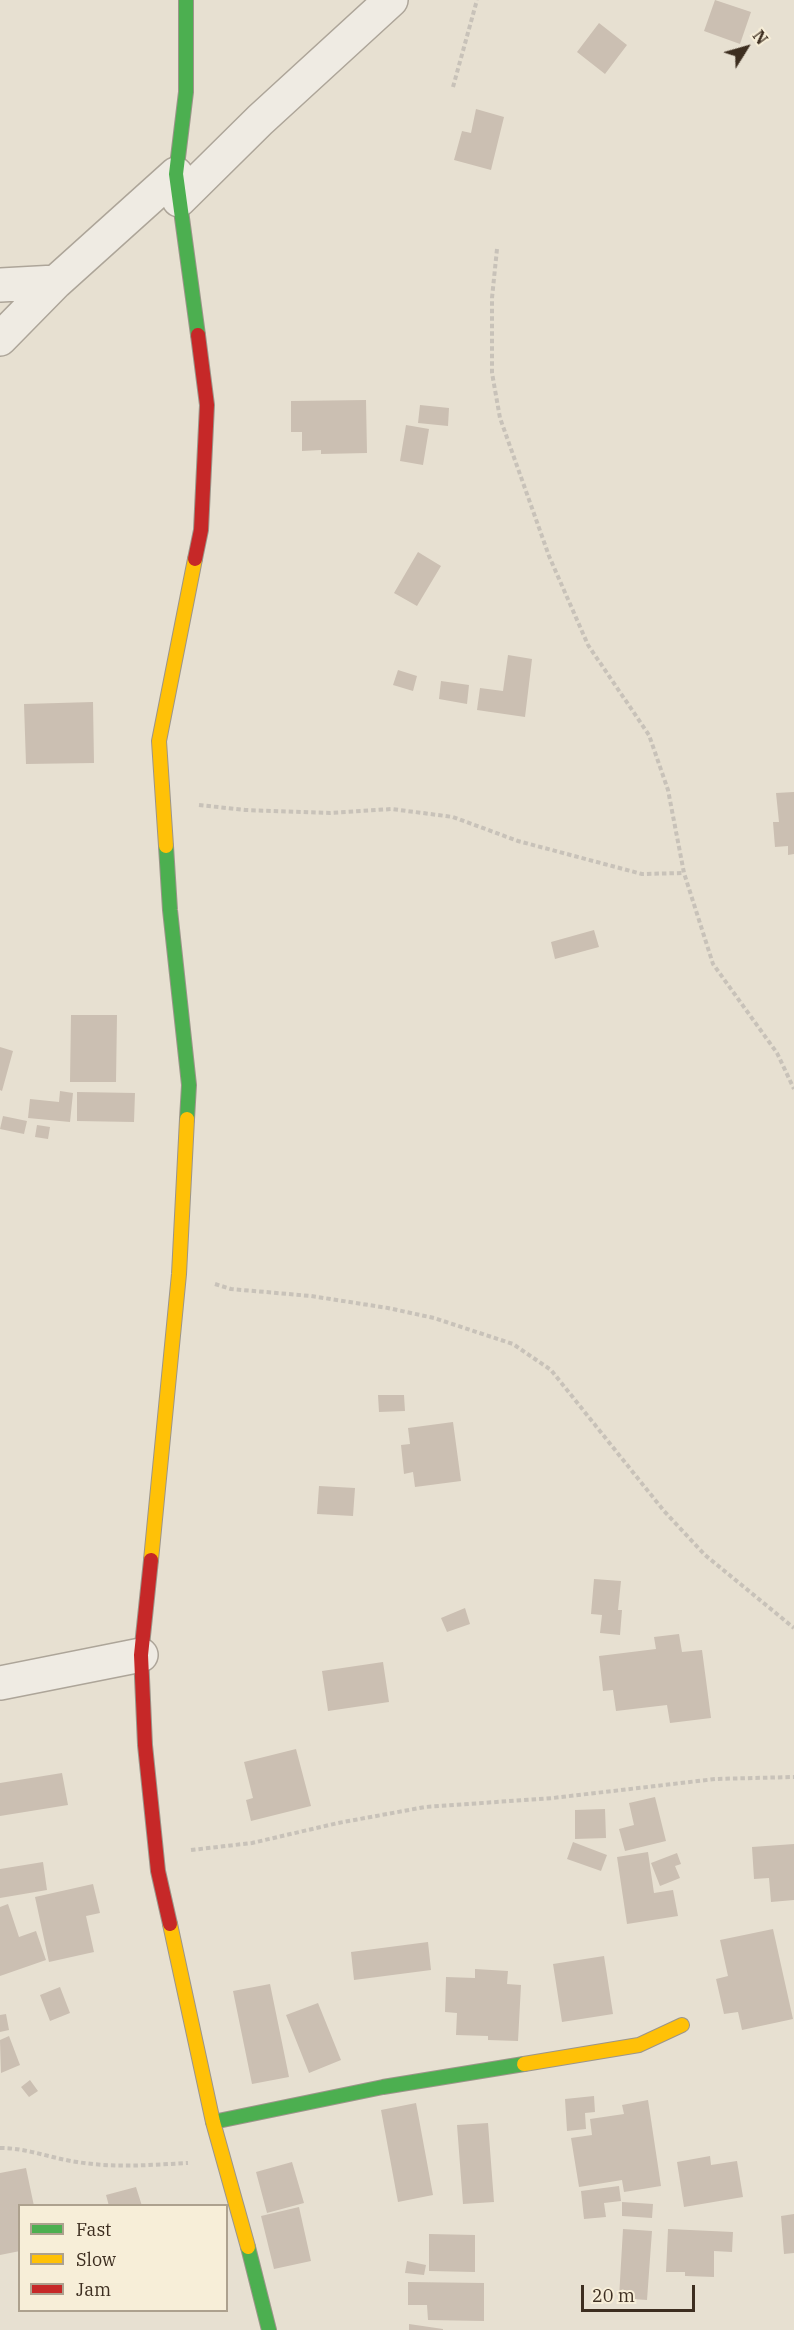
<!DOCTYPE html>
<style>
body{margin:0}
#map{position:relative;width:794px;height:2330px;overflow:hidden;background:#e7e0d1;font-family:"IBM Plex Serif",serif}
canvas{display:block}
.legend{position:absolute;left:18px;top:2204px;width:210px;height:108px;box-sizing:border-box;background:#f7eed8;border:2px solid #ada18e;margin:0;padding:8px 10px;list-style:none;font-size:18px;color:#3d2e20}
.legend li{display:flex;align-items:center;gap:12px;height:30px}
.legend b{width:30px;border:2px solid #ada18e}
.north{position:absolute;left:716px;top:18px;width:60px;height:60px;-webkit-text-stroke:4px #f7eed8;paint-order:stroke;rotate:53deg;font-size:16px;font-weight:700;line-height:24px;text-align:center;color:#3d2e20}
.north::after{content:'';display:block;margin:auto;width:21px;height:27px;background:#3d2e20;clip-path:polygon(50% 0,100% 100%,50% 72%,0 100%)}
.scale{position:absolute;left:581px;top:2285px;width:114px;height:27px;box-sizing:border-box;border:3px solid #3d2e20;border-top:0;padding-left:8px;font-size:18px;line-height:21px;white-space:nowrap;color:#3d2e20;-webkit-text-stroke:4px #f7eed8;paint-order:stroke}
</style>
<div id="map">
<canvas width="794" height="2330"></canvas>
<ul class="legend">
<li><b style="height:8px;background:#4caf50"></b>Fast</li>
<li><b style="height:8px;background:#ffc107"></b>Slow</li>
<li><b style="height:8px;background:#c62828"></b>Jam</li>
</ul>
<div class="north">N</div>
<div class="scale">20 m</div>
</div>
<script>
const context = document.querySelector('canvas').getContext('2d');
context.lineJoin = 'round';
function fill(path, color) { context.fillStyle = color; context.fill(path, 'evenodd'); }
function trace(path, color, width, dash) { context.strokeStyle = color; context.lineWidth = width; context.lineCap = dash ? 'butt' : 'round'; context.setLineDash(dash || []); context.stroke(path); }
fill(new Path2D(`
 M715 0 751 12 740 44 704 31Z
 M599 23 627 45 605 74 577 52Z
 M476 109 504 117 491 170 454 160 462 131 471 133Z
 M366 400 367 453 321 454V450L302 451V432H291V401Z
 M420 405 449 408 448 426 418 423Z
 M406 425 429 429 423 465 400 461Z
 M418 552 441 566 417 606 394 593Z
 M508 655 532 659 525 717 477 710 480 688 503 691Z
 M398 670 417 676 413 691 393 685Z
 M441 681 469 685 467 704 439 699Z
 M93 702 94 763 26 764 24 704Z
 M794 792V854L788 855V846L775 847 773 822H779L776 793Z
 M594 930 599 947 555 959 551 942Z
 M71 1015H117L116 1082H70Z
 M0 1047 13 1051 2 1091 0 1090Z
 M60 1091 73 1093 70 1122 28 1118 30 1099 59 1102Z
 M77 1092 135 1093 134 1122 77 1121Z
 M3 1116 27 1121 24 1134 0 1129Z
 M37 1125 50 1127 48 1139 35 1137Z
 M378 1395H404L405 1411 379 1412Z
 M453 1422 461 1481 415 1487 413 1472 404 1474 401 1445 410 1444 408 1428Z
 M319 1486 355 1488 353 1516 317 1514Z
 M594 1579 621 1581 618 1610H622L620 1635 600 1633 602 1615 591 1614Z
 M465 1608 470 1624 447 1632 441 1618Z
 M679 1634 682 1652 702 1650 711 1718 670 1723 667 1705 616 1711 613 1690 603 1691 599 1656 656 1649 654 1637Z
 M383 1662 389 1702 328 1711 322 1671Z
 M296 1749 311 1806 251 1821 246 1800 253 1798 244 1762Z
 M62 1773 68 1805 0 1816V1783Z
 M655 1797 666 1841 625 1851 619 1829 634 1825 629 1803Z
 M605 1809 606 1838 575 1839V1810Z
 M573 1842 607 1855 601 1871 567 1859Z
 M794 1844V1900L771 1902 769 1878 754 1879 752 1847Z
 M648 1852 654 1893 673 1890 678 1916 627 1924 617 1857Z
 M677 1853 681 1864 675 1866 680 1878 660 1886 651 1863Z
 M43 1862 47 1890 0 1898V1869Z
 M93 1884 100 1913 86 1916 94 1952 49 1962 35 1897Z
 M8 1904 19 1937 36 1931 46 1960 0 1976V1907Z
 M773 1929 793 2019 742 2030 738 2012 724 2014 716 1979 728 1976 720 1940Z
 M428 1942 431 1970 354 1980 351 1952Z
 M604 1956 613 2014 562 2022 553 1964Z
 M475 1969 508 1971 507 1984 521 1985 518 2041 488 2040V2036L456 2035 457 2013 445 2012 446 1977 475 1978Z
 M270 1984 289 2077 252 2084 233 1991Z
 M60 1987 70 2013 50 2021 40 1995Z
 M318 2003 341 2060 309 2073 286 2015Z
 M6 2014 9 2030 0 2032V2015Z
 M9 2036 20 2065 1 2073 0 2040Z
 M30 2080 38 2091 29 2097 21 2087Z
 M594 2096 595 2112 585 2113 586 2129 567 2131 565 2099Z
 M648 2100 661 2186 624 2192 622 2180 579 2187 571 2138 592 2135 590 2119 624 2114 622 2105Z
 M416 2103 433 2195 398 2202 381 2110Z
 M488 2123 494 2202 463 2204 457 2125Z
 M710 2156 711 2165 737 2161 743 2197 684 2207 677 2162Z
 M292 2162 304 2203 267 2213 256 2172Z
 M26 2168 34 2206H20V2251L0 2255V2173Z
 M619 2186 621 2201 604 2203 606 2217 584 2219 581 2191Z
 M136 2187 142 2206H109L106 2195Z
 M622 2202 653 2204 652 2218 622 2216Z
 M299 2207 311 2261 274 2269 261 2216Z
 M794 2214V2253L784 2254 781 2216Z
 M623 2229 652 2231 647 2300 619 2298Z
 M668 2229 733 2232 732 2252 714 2251V2277L685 2276V2272H666Z
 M429 2234 475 2235V2272L429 2271Z
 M407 2261 426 2265 424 2275 405 2273Z
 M408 2282 484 2283V2321L428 2320 427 2305H408Z
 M409 2324 443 2329V2330H409Z`), '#cbbfb2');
const street = new Path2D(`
 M179 200 260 120 391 0
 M0 285 56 282
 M0 339 56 282 176 174
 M0 1683 141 1655`);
const fast = new Path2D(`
 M186 0V92L176 174 198 335
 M166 846 170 910 189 1085 187 1119
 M213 2122 383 2087 524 2064
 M248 2247 269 2330`);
const slow = new Path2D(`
 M166 846 159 741 195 559
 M151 1560 179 1274 187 1119
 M170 1924 213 2122 248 2247
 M524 2064 639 2045 682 2025`);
const jam = new Path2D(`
 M195 559 201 530 207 405 198 335
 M151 1560 141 1655 145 1745 158 1871 170 1924`);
trace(street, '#ada599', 36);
trace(fast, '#9c958a', 16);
trace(slow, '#9c958a', 16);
trace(jam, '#9c958a', 16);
trace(new Path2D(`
 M453 87 477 0
 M497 249 492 298V373L500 418 549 556 588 645 649 735 668 790 684 873 713 964 777 1053 794 1089
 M199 805 245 810 330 813 392 809 453 817 518 841 642 874 684 873
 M215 1284 231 1289 311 1296 388 1308 434 1318 513 1344 551 1370 664 1511 705 1555 794 1628
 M191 1850 252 1843 338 1823 425 1807 553 1798 715 1779 794 1777
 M0 2148C27 2148 50 2158 77 2162 113 2168 151 2165 188 2163`), '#c8c2b9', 4, [4.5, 3]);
trace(street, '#efebe3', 33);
trace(fast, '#4caf50', 14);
trace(slow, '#ffc107', 14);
trace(jam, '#c62828', 14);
</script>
